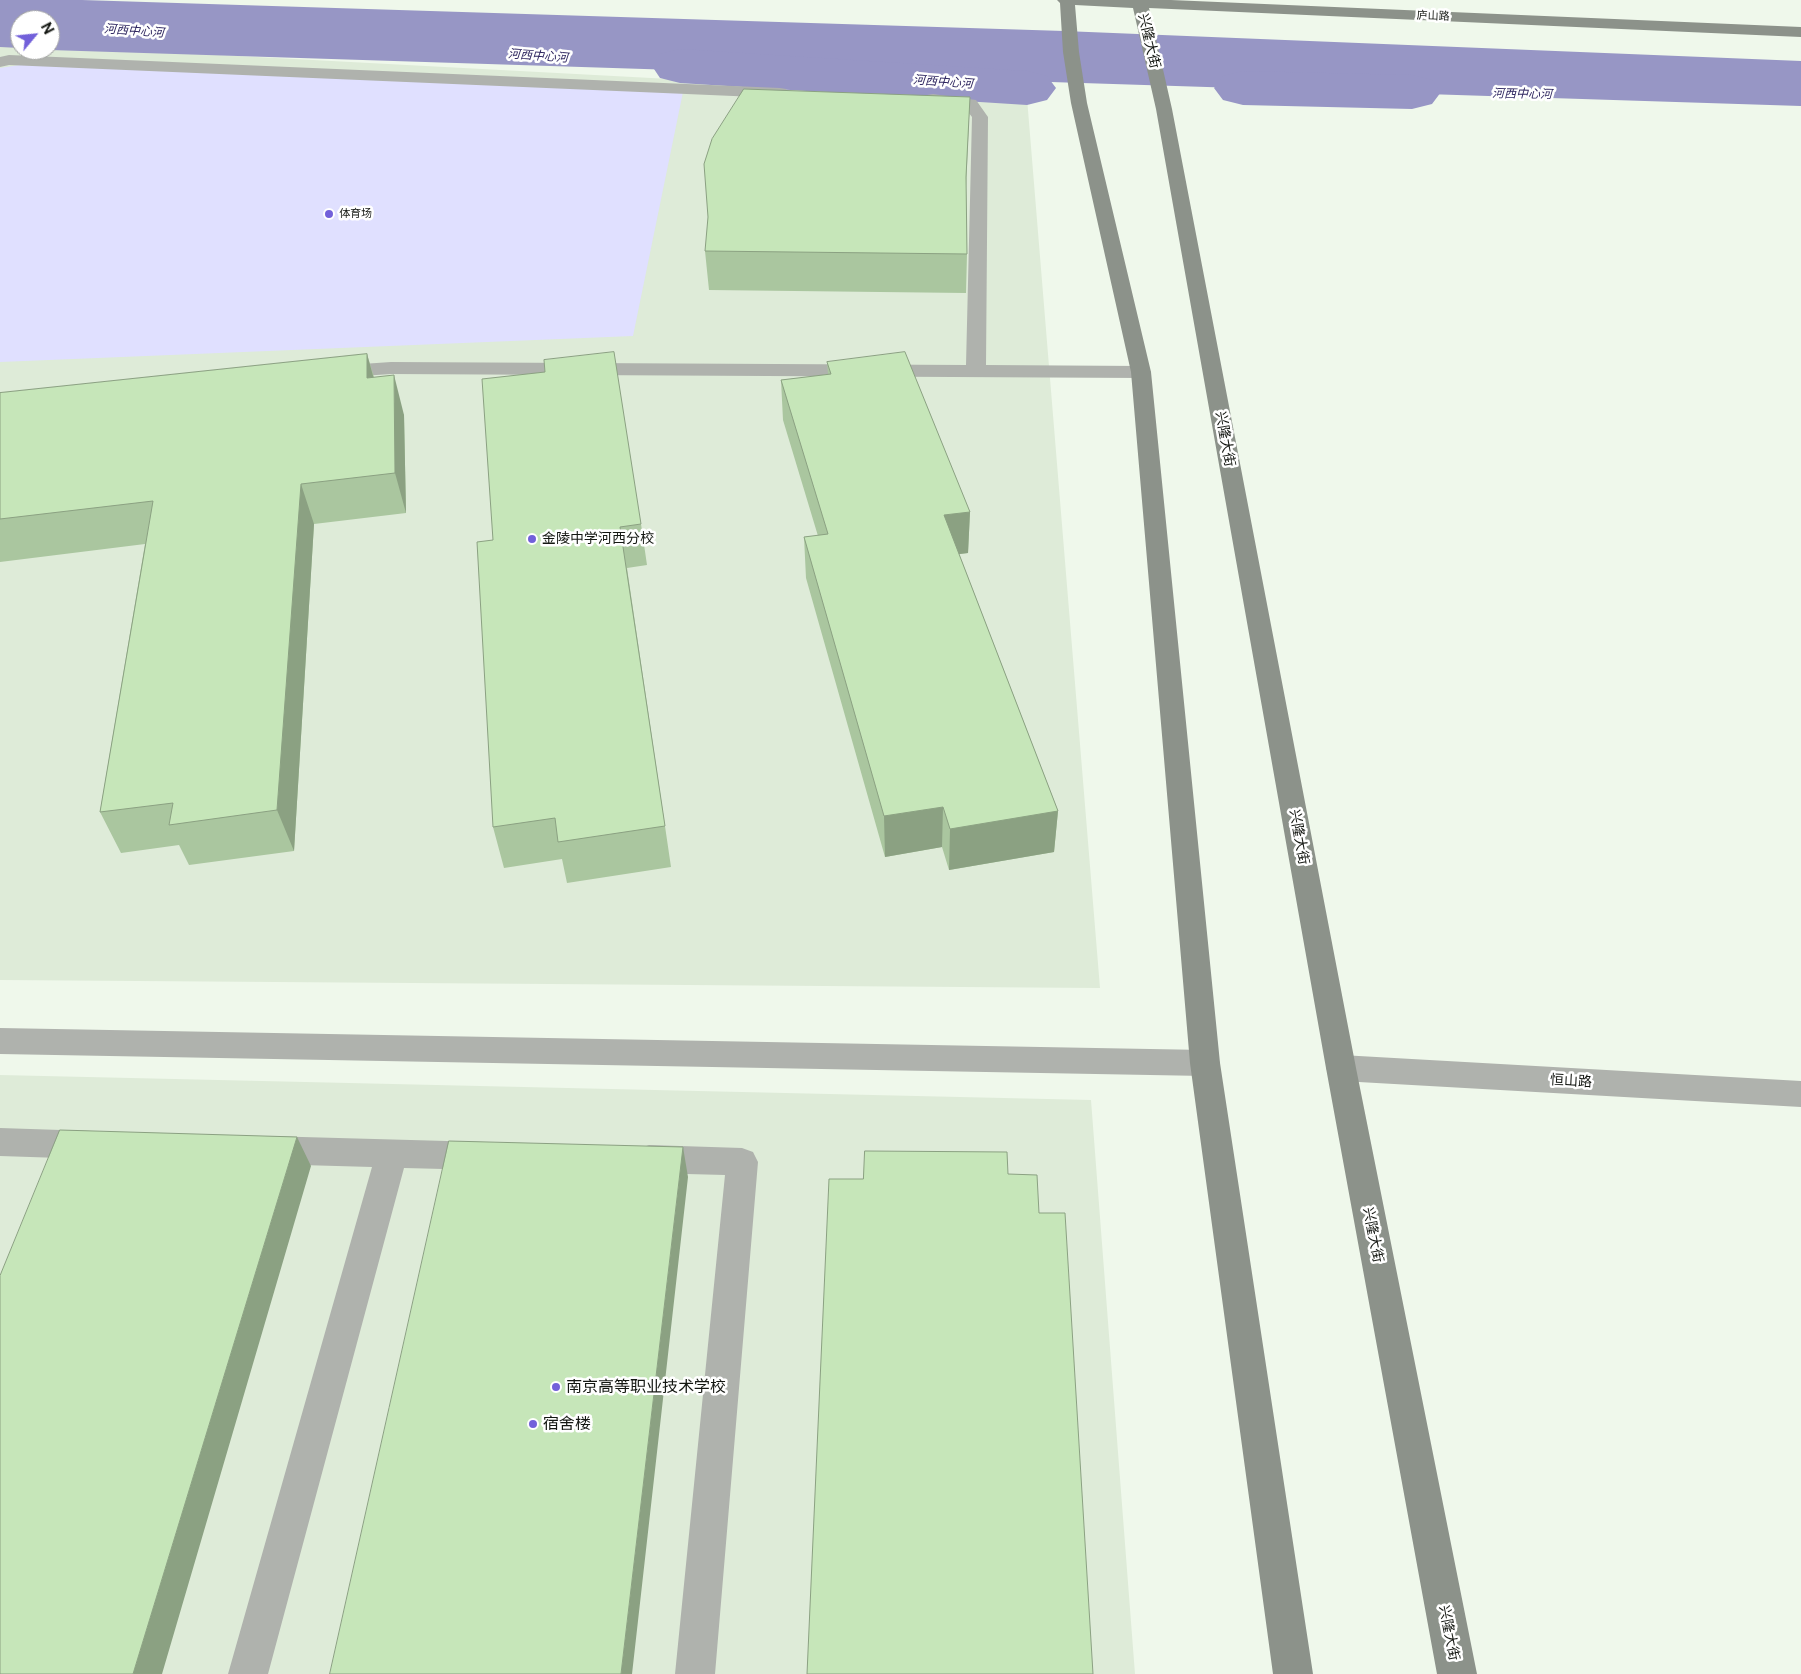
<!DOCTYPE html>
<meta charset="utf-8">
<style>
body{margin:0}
#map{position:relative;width:1801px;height:1674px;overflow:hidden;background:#eff8eb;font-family:"Public Sans",sans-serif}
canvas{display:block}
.north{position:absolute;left:10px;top:10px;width:50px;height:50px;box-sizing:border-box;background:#fff;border:1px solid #a1a2a0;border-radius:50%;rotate:62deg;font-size:14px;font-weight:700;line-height:20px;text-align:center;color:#141712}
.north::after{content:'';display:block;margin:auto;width:18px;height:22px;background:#7260da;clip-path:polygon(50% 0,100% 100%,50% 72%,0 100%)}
</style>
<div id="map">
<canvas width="1801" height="1674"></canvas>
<div class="north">N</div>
</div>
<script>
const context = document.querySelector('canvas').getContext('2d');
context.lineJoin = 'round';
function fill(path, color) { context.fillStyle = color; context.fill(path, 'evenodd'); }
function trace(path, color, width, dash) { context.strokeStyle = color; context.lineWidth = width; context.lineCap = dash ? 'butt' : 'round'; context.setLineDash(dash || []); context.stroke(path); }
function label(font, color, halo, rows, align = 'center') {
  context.font = font + ' "Public Sans","Noto Sans SC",sans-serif'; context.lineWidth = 5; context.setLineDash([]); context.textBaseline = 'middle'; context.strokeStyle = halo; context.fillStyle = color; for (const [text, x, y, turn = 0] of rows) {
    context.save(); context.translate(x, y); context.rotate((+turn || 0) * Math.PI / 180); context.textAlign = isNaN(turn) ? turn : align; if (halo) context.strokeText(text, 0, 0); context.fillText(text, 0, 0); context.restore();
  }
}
fill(new Path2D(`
 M0 43 20 45V50H50V46L1027 98 1100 988 0 980Z
 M0 1075 1091 1100 1135 1674H0Z`), '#deebd8');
fill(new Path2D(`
 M33 63 683 92 633 336 0 362V68Z`), '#e0e0ff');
fill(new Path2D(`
 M0 0H82L1064 31 1801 61V106L50 50V20H20V48L0 47Z`), '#9796c5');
fill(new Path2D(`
 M680 49 1027 71 1047 76 1056 88 1047 100 1027 105 680 83 660 78 652 66 660 54Z
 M1243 71 1412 75 1432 80 1441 92 1432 104 1412 109 1243 105 1223 100 1214 88 1223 76Z`), '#9796c5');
fill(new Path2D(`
 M9 55 780 88 786 89 788 93 786 97 780 98 9 65 0 67V57Z
 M933 94 976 100 988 117 986 365 1141 366 1148 368 1151 372 1148 376 1141 378 391 374 333 378 326 376 323 372 326 368 333 366 391 362 966 365 972 117 965 108 927 103 925 99 927 95Z
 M0 1028 1205 1050 1216 1054 1220 1063 1216 1072 1205 1076 0 1054Z
 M0 1128 91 1131 102 1135 107 1145 102 1155 91 1159 0 1156Z
 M266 1136 483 1142 494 1146 499 1156 494 1166 483 1170 404 1168 268 1674H228L372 1167 266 1164 255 1160 250 1150 255 1140Z
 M649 1145 742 1148 753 1152 758 1162 715 1674H675L725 1175 649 1173 638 1169 633 1159 638 1149Z`), '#afb2ad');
fill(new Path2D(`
 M1341 1055 1801 1081V1107L1341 1081 1330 1077 1326 1068 1330 1059Z`), '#afb2ad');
fill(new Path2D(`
 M1057 0H1171L1801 27V37L1149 8 1172 109 1356 1068 1477 1674H1437L1326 1068 1156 109 1133 8 1075 5 1079 52 1087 103 1151 372 1220 1063 1313 1674H1273L1190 1063 1131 372 1071 103 1063 52 1060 3Z`), '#8c928a');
fill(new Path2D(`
 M970 97 966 188 967 254 966 293 709 290 705 251Z
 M367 354 374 377 404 415 406 513 314 524 294 851 189 865 179 845 121 853 100 812 145 544 0 562V393Z
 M827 362 970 512 968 553 959 554 1058 811 1054 852 949 870 942 847 885 857 806 578 804 537 818 536 783 420 781 380 828 375Z
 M641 524 647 565 627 568 671 867 567 883 562 859 504 868 493 827V540Z`), '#aac69f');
fill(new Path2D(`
 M367 354 378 394 367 378Z
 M394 375 404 415 406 513 395 473Z
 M301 484 314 524 294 851 277 810Z
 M970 512 968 553 943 556 944 515Z
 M943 807 942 847 885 857 884 816Z
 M1058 811 1054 852 949 870 950 829Z
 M297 1137 311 1166 162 1674H133Z
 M683 1147 688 1177 632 1674H621Z`), '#8ba182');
const building = new Path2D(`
 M744 89 970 97 966 177 967 254 705 251 708 217 704 164 712 139Z
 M614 352 641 524 620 527 665 826 558 842 555 818 493 827 477 542 493 540 482 379 545 372 544 360Z
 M905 352 970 512 944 515 1058 811 950 829 943 807 884 816 804 537 828 534 781 380 831 374 827 362Z
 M367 354V378L394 375 395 473 301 484 277 810 169 825 173 803 100 812 153 501 0 519V393Z
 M60 1130 297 1137 133 1674H0V1276Z
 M449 1141 683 1147 621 1674H330Z
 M865 1151 1007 1152 1008 1174 1037 1175 1039 1213H1065L1093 1674H807L829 1179H863Z`);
fill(building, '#c6e6b9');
trace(building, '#8ba182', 1);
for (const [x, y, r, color] of [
 [329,214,5,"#7260da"],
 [532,539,5,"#7260da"],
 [556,1387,5,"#7260da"],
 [533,1424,5,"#7260da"]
]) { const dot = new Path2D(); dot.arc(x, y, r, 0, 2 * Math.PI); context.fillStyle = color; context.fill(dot); trace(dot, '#fff', 2); }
label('11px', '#141712', '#fff', [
 ["庐山路",1433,16,2]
]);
label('11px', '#141712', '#fff', [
 ["体育场",339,214]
], 'left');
label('italic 12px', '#2f2760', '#fff', [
 ["河西中心河",134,31,4],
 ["河西中心河",538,56,4],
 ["河西中心河",943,82,4],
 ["河西中心河",1522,94,1]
]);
label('14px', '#141712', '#fff', [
 ["兴隆大街",1149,41,77],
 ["兴隆大街",1225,439,80],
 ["兴隆大街",1299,837,80],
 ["恒山路",1571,1081,3],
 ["兴隆大街",1373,1235,79],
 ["兴隆大街",1449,1633,79]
]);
label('14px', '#141712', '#fff', [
 ["金陵中学河西分校",542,539]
], 'left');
label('16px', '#141712', '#fff', [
 ["南京高等职业技术学校",566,1387],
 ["宿舍楼",543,1424]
], 'left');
</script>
